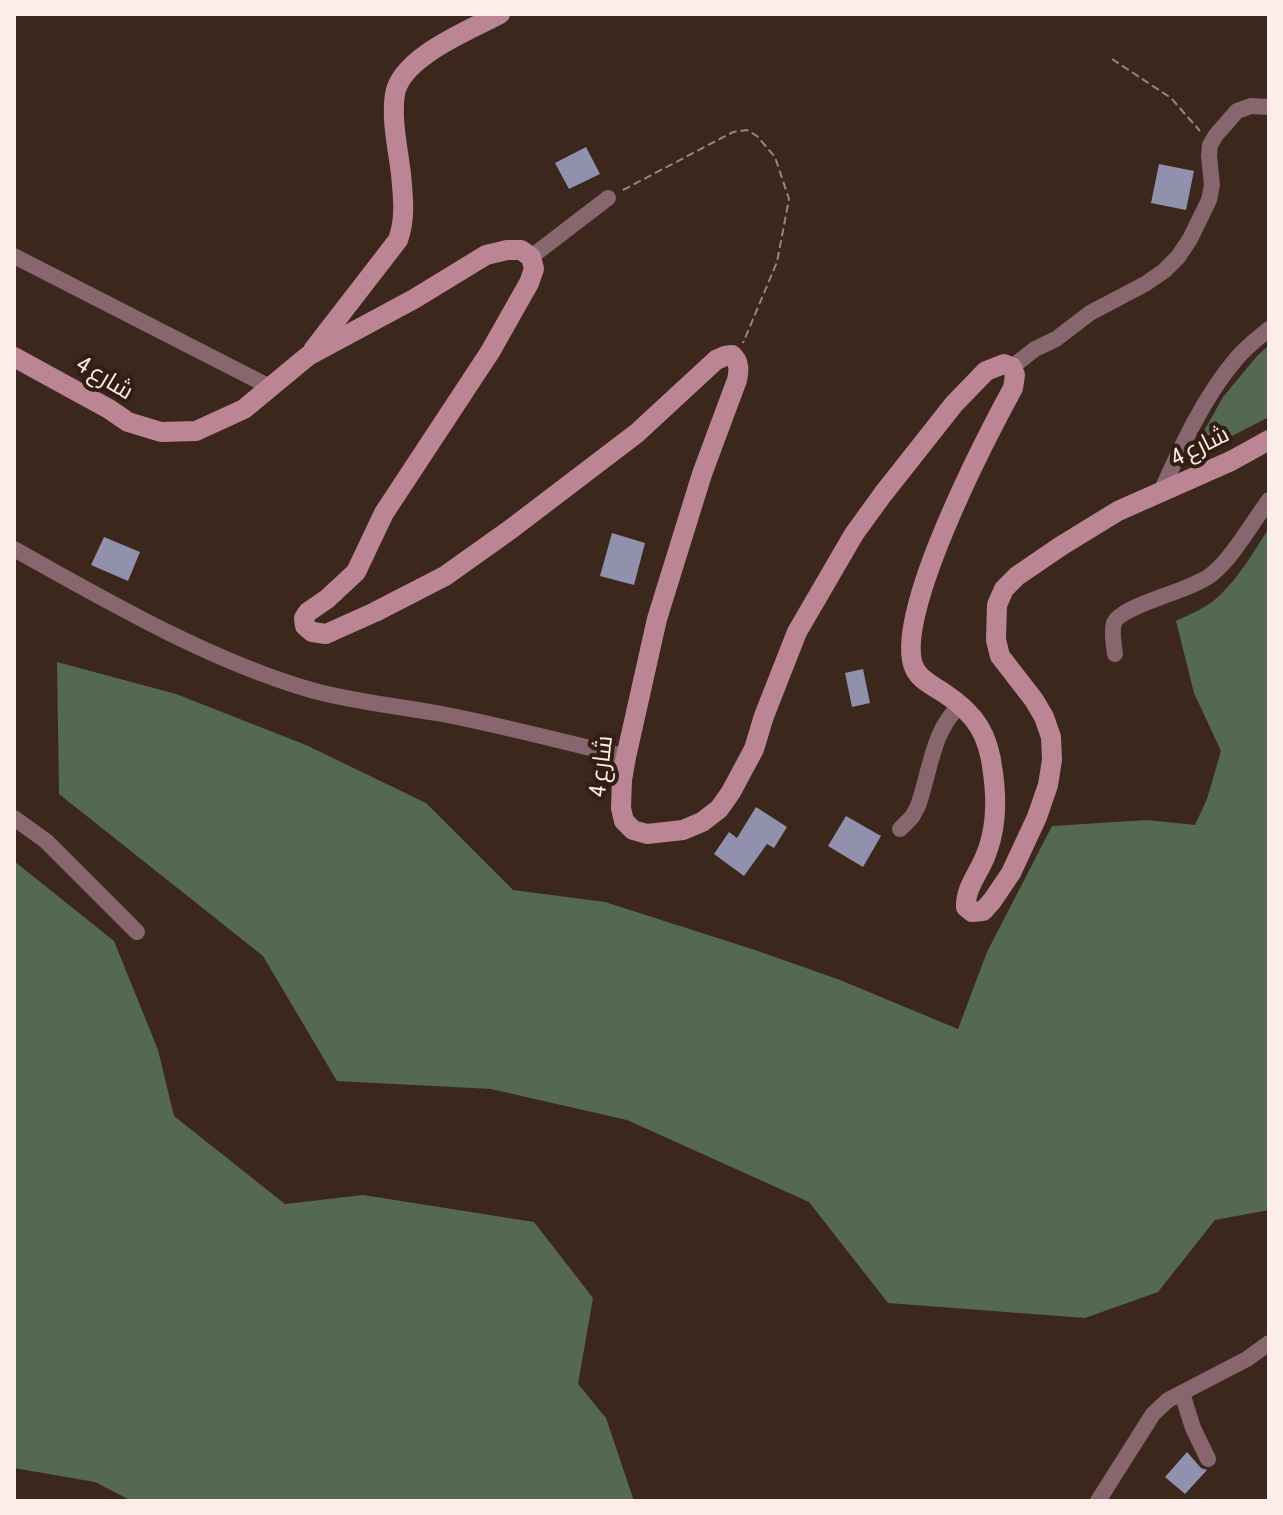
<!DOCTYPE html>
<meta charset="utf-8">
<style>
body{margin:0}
#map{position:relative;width:1283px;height:1515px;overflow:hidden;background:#3c271c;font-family:"Asap Condensed",sans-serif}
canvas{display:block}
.frame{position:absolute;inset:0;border:16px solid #fceee6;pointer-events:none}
</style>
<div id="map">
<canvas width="1283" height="1515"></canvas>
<div class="frame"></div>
</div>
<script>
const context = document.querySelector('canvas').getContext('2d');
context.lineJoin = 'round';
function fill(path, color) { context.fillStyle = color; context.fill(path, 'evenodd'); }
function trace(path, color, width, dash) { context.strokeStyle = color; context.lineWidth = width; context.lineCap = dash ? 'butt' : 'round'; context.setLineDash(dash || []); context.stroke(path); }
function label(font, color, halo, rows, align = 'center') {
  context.font = font + ' "Asap Condensed",Cairo,sans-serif'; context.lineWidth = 8; context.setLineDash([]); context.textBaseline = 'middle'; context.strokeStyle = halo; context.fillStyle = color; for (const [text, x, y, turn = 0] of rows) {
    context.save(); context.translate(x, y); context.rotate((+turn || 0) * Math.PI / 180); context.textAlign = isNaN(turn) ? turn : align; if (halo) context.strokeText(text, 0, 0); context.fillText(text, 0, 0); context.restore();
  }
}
fill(new Path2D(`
 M1269 345V417L1189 458 1223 397 1257 356Z
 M1269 528V1210L1215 1220 1158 1292 1085 1318 888 1303 809 1202 627 1120 491 1089 337 1081 263 956 59 794 57 662 176 694 306 745 426 803 513 890 605 902 755 950 840 980 958 1029 987 952 1052 826 1147 820 1195 825 1207 799 1221 751 1194 693 1176 621C1191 614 1208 607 1220 595 1240 576 1254 551 1269 528Z
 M14 861 114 941 158 1050 174 1116 285 1204 363 1195 534 1222 593 1298 578 1384 606 1418 634 1501H132L95 1482 14 1468Z`), '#556851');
fill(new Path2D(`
 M586 147 600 174 569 189 555 163Z
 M1159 164 1194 171 1186 210 1151 203Z
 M612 533 645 543 634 585 600 576Z
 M104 537 140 552 128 581 91 565Z
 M863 669 870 703 852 707 845 673Z
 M756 807 787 827 774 848 767 844 744 876 714 854 729 832 737 838Z
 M846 816 881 836 863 867 828 846Z
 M1187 1452 1201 1468 1207 1470 1185 1494 1165 1477Z`), '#9191ad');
trace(new Path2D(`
 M1112 59 1171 98 1200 131
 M623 190 733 132 747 130 757 136 775 157 789 199 777 262 743 343`), '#98867c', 2, [8, 4]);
trace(new Path2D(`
 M14 256 270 387
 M531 257 608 198
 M1012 367 1035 349 1056 339 1090 313 1145 284 1164 271 1178 257 1190 239 1209 200 1212 185 1209 156 1210 145 1216 135 1237 111 1251 106 1269 107
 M1160 494C1180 449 1204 396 1237 358 1246 347 1258 338 1269 329
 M14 549C107 601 208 660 311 690 354 702 398 706 442 714 504 726 565 742 626 757
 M1115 654C1114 644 1111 633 1114 623 1121 605 1192 591 1212 574 1233 557 1252 523 1269 500
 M14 818 46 841 137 932
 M900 829 912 817 918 806C930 773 932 729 961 705
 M1182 1393 1193 1428 1208 1459
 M1098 1501 1153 1414 1168 1400 1247 1359 1269 1343`), '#88666e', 16);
trace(new Path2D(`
 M313 350 398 240C406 218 403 197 401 174 398 148 391 120 395 94 401 57 470 30 500 14
 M14 357 109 409 128 422 161 432 196 431 244 409 308 356 414 299 486 255 507 250H521L531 257 534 269 529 283 490 352 384 513 356 572 327 599 308 612 304 618 305 626 312 632 326 634 375 612 445 576 511 529 637 433 716 360 725 356 732 355C740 362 739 371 737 380L702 474 657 619 626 757 622 780 621 808 624 821 633 830 647 834 683 830 702 822 719 809 731 792 754 749 764 716 797 632 854 534 883 494 954 404 986 371 1004 364 1012 367 1015 375 1013 388C988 434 887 626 916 671 922 681 935 687 944 693 976 714 989 735 993 773 997 801 996 831 985 857 978 874 965 889 966 907L972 912 983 911 992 901 1011 873 1037 817 1048 785 1052 760 1051 737 1044 717 1034 700 1000 656 996 640 997 605 1004 589 1017 576 1061 546 1118 511 1231 461 1269 440`), '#bb8593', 20);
label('24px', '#fceee6', '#321e13', [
 ["شارع 4",105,378,31],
 ["شارع 4",1200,446,-26],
 ["شارع 4",601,766,-83]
]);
</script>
